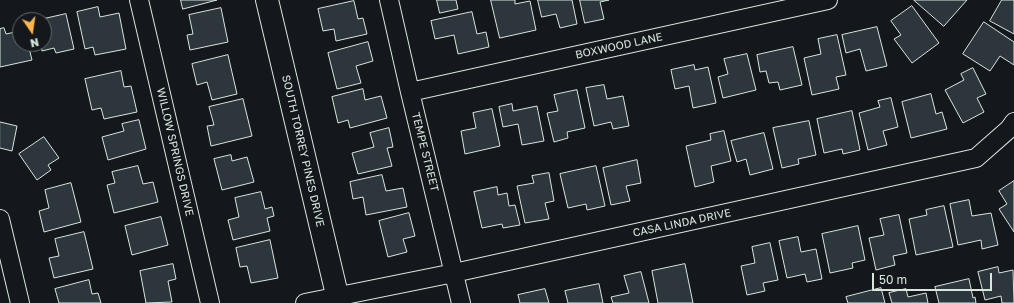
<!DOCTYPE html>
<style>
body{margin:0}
#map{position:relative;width:1014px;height:303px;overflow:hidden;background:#14181c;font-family:"Golos Text",sans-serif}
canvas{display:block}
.north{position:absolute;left:12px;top:12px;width:40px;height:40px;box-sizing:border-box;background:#14181c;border:1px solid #626a69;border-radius:50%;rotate:167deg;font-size:11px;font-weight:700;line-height:16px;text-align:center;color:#d8e6dc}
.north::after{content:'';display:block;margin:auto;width:14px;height:18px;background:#ffb74d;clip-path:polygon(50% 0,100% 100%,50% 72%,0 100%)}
.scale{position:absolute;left:872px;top:273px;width:120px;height:18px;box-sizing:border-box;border:2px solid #d8e6dc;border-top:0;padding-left:5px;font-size:12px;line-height:14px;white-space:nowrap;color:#d8e6dc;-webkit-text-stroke:3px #14181c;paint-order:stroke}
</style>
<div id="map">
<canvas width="1014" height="303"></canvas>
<div class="north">N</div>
<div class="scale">50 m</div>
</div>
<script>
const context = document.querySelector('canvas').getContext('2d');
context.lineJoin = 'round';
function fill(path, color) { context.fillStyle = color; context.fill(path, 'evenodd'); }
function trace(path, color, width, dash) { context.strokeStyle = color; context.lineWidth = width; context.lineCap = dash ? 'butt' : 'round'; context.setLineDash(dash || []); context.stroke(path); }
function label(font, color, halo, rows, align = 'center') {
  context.font = font + ' "Golos Text",sans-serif'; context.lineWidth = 3; context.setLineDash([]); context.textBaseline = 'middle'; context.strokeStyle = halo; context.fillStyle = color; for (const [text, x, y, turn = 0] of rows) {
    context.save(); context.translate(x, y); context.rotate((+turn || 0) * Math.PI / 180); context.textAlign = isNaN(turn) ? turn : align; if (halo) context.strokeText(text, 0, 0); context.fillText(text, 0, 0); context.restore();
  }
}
const building = new Path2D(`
 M181 0H217L183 9Z
 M437 0H456L458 9 440 13Z
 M491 0H515V4L530 1 536 30 500 38Z
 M538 0H572L577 24 560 28 556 14 542 17Z
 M580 0H609L600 2 604 19 585 23Z
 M914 0H967L944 26Z
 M1002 0H1014V34L990 21Z
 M354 1 358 19 363 18 367 34 336 41 334 29 323 31 318 9Z
 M912 6 939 43 912 63 894 39 901 35 891 21Z
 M98 7 100 17 119 13 126 49 95 55 93 47 85 49 77 12Z
 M221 8 228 42 190 50 187 35 193 34 189 15Z
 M472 12 477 34 486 32 489 47 458 54 454 35 435 39 431 21Z
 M66 14 74 49 56 53 54 48 42 51 41 44H44V20H38Z
 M984 22 1014 42V65L1000 56 990 71 963 54Z
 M877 27 887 66 866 71 860 49 846 53 842 35Z
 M4 28 6 34 20 31V44H28L32 60 0 67V29Z
 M837 35 846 75 836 77 839 89 812 95 804 58 821 54 818 39Z
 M368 42 373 61 356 66 361 83 337 89 328 53Z
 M793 47 802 85 780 90 778 82 769 83 766 71 760 72 757 55Z
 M747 54 756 90 723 98 718 77 728 74 724 59Z
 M228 55 237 94 212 100 207 82 197 85 192 64Z
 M694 65 695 70 708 67 716 103 693 108 689 86 675 89 671 70Z
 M973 68 986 94 977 98 984 112 963 123 945 90 964 80 961 74Z
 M121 71 124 87 131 86 137 112 104 119 101 108 92 110 85 79Z
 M604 85 607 99 623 96 629 126 613 129 611 122 594 126 586 88Z
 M363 89 365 100 381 96 387 118 350 128 348 120 338 123 332 97Z
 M577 90 585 128 567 132 568 138 554 142 547 113 558 111 554 95Z
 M931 94 936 114 942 112 947 129 911 138 902 102Z
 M891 98 898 127 883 131 887 145 868 150 859 113 880 107 878 101Z
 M243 99 252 136 211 146 207 126 214 125 209 107Z
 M512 104 513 111 537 106 544 141 522 145 518 124 503 127 499 107Z
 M492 109 500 146 465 154 461 131 476 128 473 113Z
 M852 111 860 150 843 154 842 149 824 153 817 119Z
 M139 120 146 149 108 160 102 137 124 131 122 124Z
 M809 121 816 155 798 159 799 164 782 168 773 128Z
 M0 122 17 126 12 151 0 148Z
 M389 128 393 147 387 148 392 166 358 174 352 153 374 147 370 133Z
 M724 131 731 161 711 166 714 182 695 187 686 146 711 140 710 134Z
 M764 133 773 169 750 175 746 159 737 162 731 141Z
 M44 137 59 158 48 165 51 170 37 180 19 154Z
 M231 155 232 161 247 157 254 182 222 190 214 159Z
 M637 160 641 183 626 186 630 201 611 205 603 168Z
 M138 166 143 184 153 182 158 202 114 213 107 185 115 183 112 172Z
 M596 166 605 206 587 210 586 204 568 208 560 174Z
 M549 173 554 201 545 203 549 219 525 223 517 186 534 183 532 176Z
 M382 175 386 191 403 188 407 207 366 215 363 197 353 199 350 182Z
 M1014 181V232L999 209 1007 204 999 191Z
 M71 183 81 222 44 232 39 211 49 208 45 190Z
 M497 187 498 195 507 193 509 206 515 205 520 225 503 228 502 224 482 228 474 192Z
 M261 192 265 209 272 207 274 216 267 218 270 231 233 240 228 220 239 217 235 198Z
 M969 200 972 216 991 213 998 245 982 249 981 240 958 245 950 204Z
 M944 206 953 247 916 255 909 219 927 215 926 210Z
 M409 213 415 236 403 239 407 252 388 257 379 221Z
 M899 215 907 253 893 256 895 265 876 270 869 238 884 235 880 219Z
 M161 217 168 245 132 255 125 226Z
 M858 226 865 260 852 263 853 268 830 273 822 234Z
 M84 232 93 269 54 278 49 258 59 256 55 239Z
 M798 237 801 252 816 249 822 279 807 282 805 274 787 278 779 241Z
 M270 240 278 278 251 283 247 266 240 267 236 248Z
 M770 243 778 280 763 283 765 291 747 295 741 266 755 263 752 247Z
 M173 264 176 279 168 281 172 302 146 303 140 271Z
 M685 264 693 303H658L652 271Z
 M998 267 999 273 1013 270 1014 303H1002L1001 296 985 300 978 272Z
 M641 272 649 303H613L611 297 629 293 624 276Z
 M969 279 973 298 975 297 976 303H939L935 287Z
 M89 280 92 294 98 293 101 303H59L55 289Z
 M599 284 603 303H568L565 291Z
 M881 288 885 303H848L846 297Z
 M545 289 549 303H520L518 295Z
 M906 289 908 297 926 293 928 303H892L889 293Z`);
fill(building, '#2c363c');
trace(building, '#d8e6dc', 1);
const minor = new Path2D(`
 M139 0 210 303
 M389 0 410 92 461 303
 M410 92 828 0
 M0 219 20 303
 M305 303 454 273 976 158 1009 129 1014 122`);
const major = new Path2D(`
 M267 0 339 303`);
trace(minor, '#d8e6dc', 20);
trace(major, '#d8e6dc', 24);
trace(minor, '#14181c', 18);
trace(major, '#14181c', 22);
label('11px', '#d8e6dc', '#14181c', [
 ["BOXWOOD LANE",619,46,-12],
 ["SOUTH TORREY PINES DRIVE",303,151,77],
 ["WILLOW SPRINGS DRIVE",175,152,77],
 ["TEMPE STREET",425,152,76],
 ["CASA LINDA DRIVE",682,223,-12]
]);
</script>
